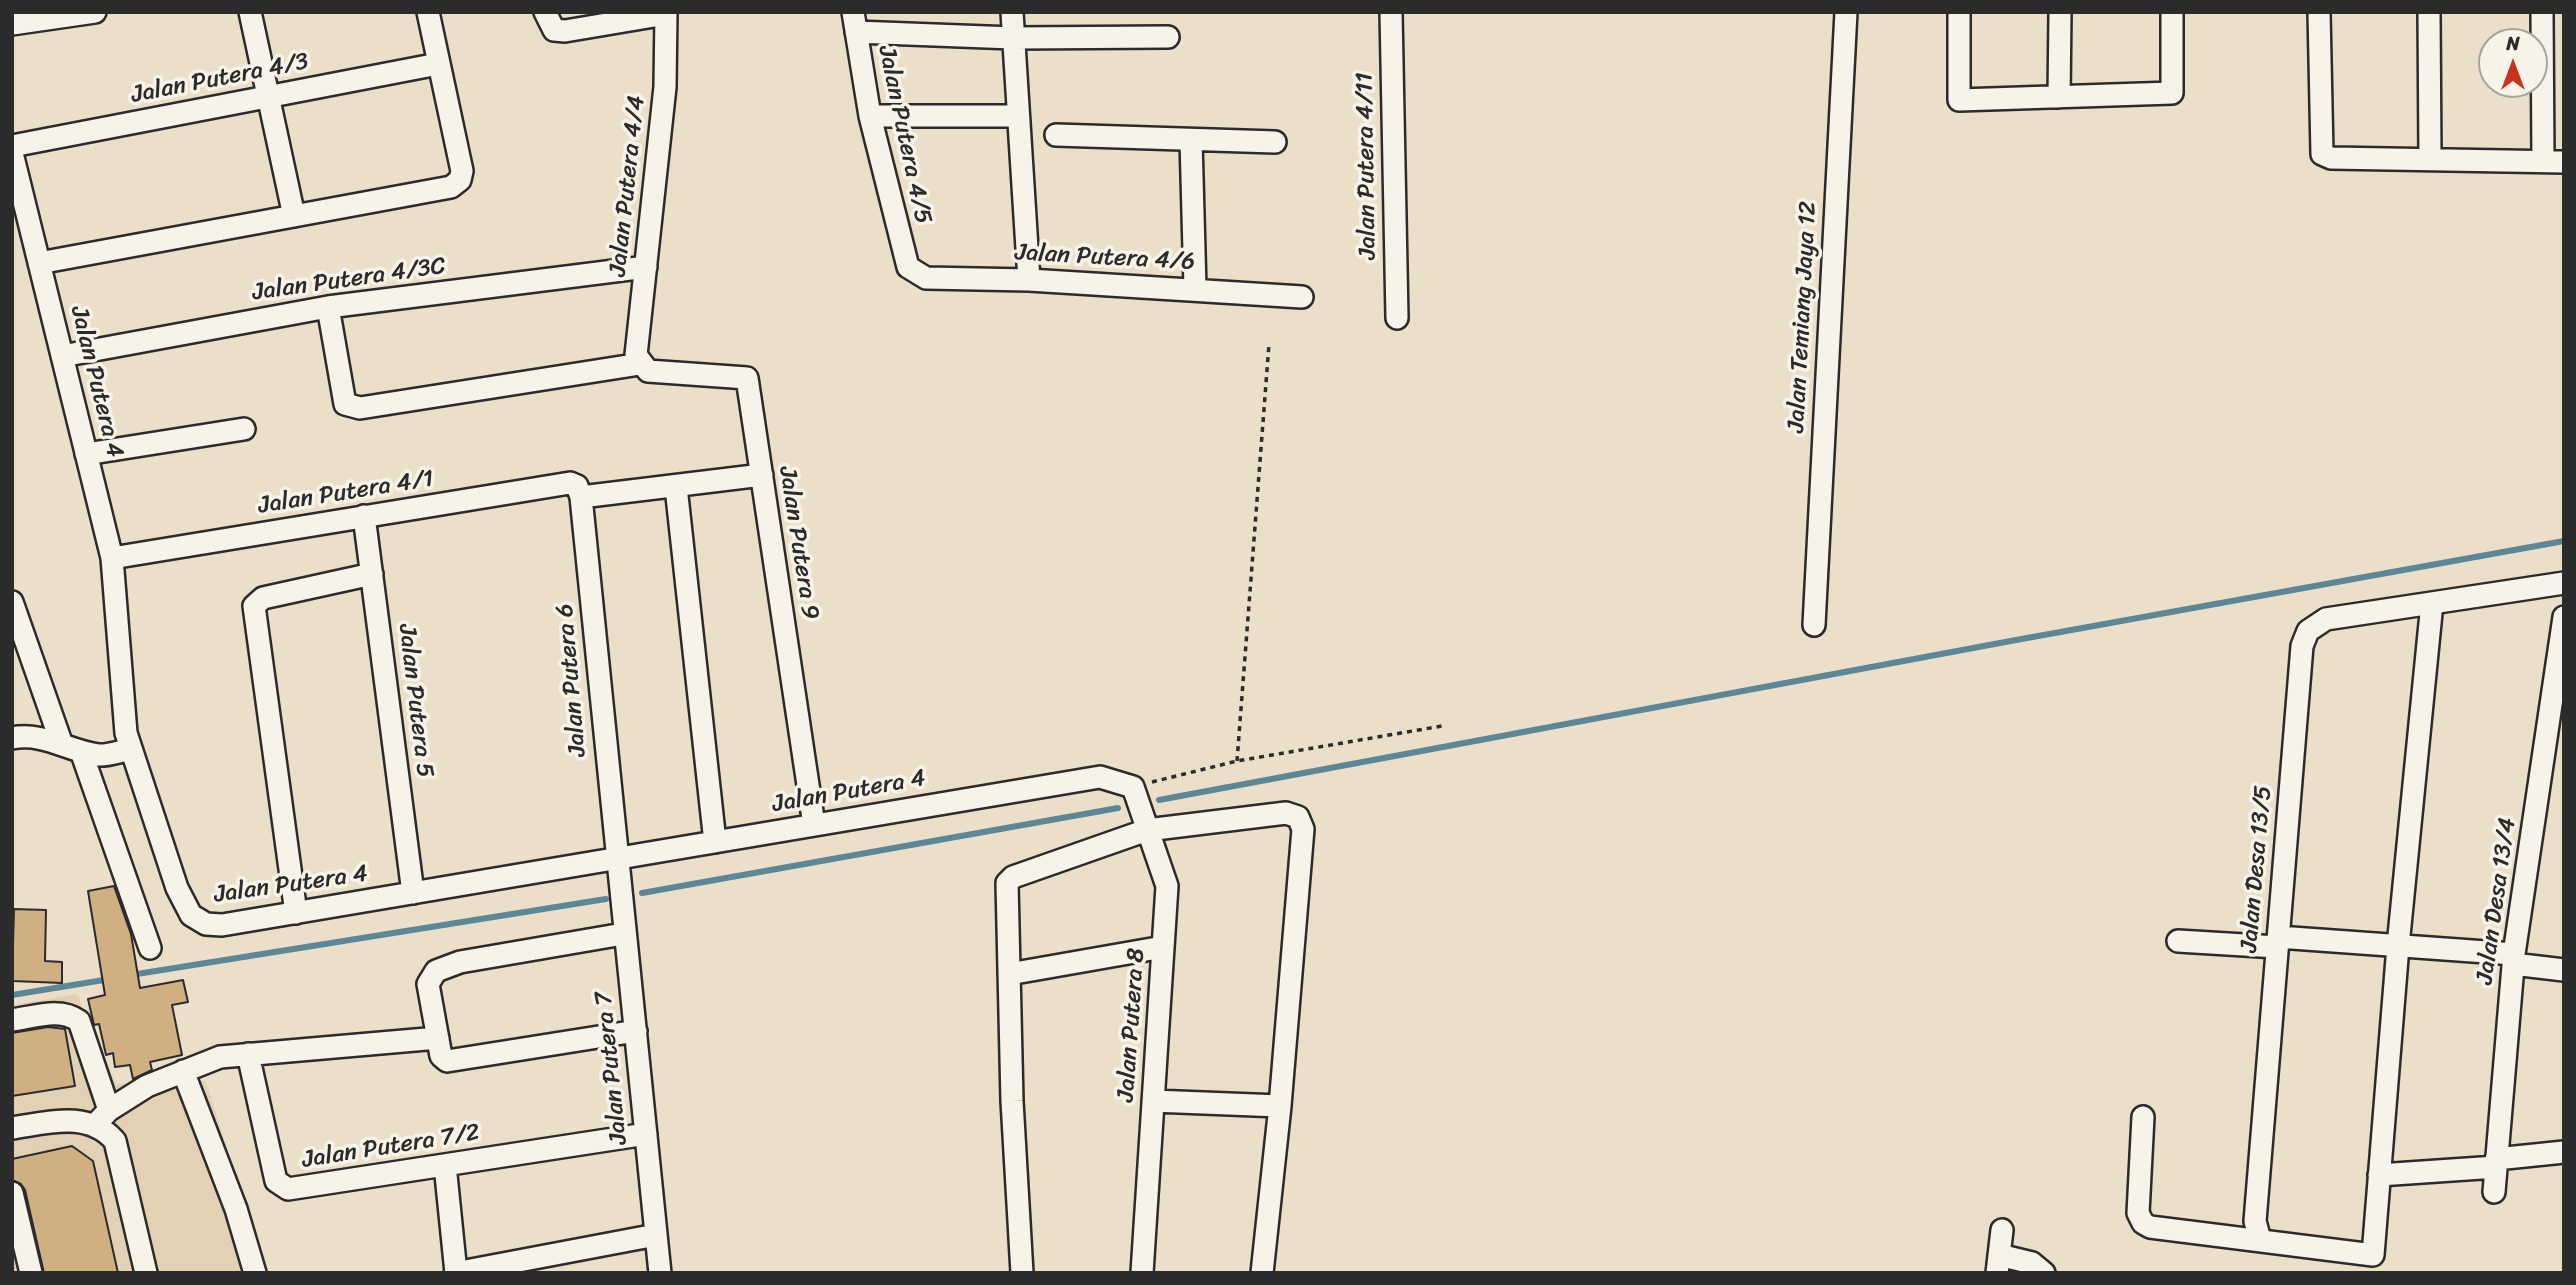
<!DOCTYPE html>
<style>
body{margin:0}
#map{position:relative;width:2576px;height:1285px;overflow:hidden;background:#ebdfca;font-family:Sriracha,sans-serif}
canvas{display:block}
.frame{position:absolute;inset:0;border:14px solid #2b2b2b;pointer-events:none}
.north{position:absolute;left:2478px;top:28px;width:70px;height:70px;box-sizing:border-box;background:#f7f3e8;border:2px solid #a5a39c;border-radius:50%;rotate:0deg;font-size:19px;font-weight:700;line-height:28px;text-align:center;color:#2b2b2b}
.north::after{content:'';display:block;margin:auto;width:24px;height:32px;background:#c8321e;clip-path:polygon(50% 0,100% 100%,50% 72%,0 100%)}
</style>
<div id="map">
<canvas width="2576" height="1285"></canvas>
<div class="frame"></div>
<div class="north">N</div>
</div>
<script>
const context = document.querySelector('canvas').getContext('2d');
context.lineJoin = 'round';
function fill(path, color) { context.fillStyle = color; context.fill(path, 'evenodd'); }
function trace(path, color, width, dash) { context.strokeStyle = color; context.lineWidth = width; context.lineCap = dash ? 'butt' : 'round'; context.setLineDash(dash || []); context.stroke(path); }
function label(font, color, halo, rows, align = 'center') {
  context.font = font + ' Sriracha,sans-serif'; context.lineWidth = 7; context.setLineDash([]); context.textBaseline = 'middle'; context.strokeStyle = halo; context.fillStyle = color; for (const [text, x, y, turn = 0] of rows) {
    context.save(); context.translate(x, y); context.rotate((+turn || 0) * Math.PI / 180); context.textAlign = isNaN(turn) ? turn : align; if (halo) context.strokeText(text, 0, 0); context.fillText(text, 0, 0); context.restore();
  }
}
fill(new Path2D(`
 M77 994 116 1084 206 1081 265 1273H12V1005Z`), '#e3d1b5');
trace(new Path2D(`
 M1159 800 2016 640 2564 541
 M642 893 1118 808
 M131 975 606 899
 M12 995 110 979`), '#5c8796', 6);
const building = new Path2D(`
 M114 886 131 934 140 988 183 980 188 1002 172 1005 182 1055 150 1062 152 1070 133 1079 130 1065 115 1067 113 1053 106 1055 99 1024 94 1025 88 999 105 995 88 891Z
 M14 909 46 910 45 961 62 962V983L12 981Z
 M48 1027 65 1029 75 1086 12 1096V1033Z
 M72 1146 93 1161 118 1273H44L25 1190 21 1184 12 1180V1159Z`);
fill(building, '#d0af83');
trace(building, '#2b2b2b', 2);
const minor = new Path2D(`
 M250 12 294 216
 M545 12 554 30 565 31 666 14
 M666 12 665 87 636 355 648 371 747 378 814 825
 M853 12 870 116 908 267 926 278 1029 280 1302 297
 M1012 12 1029 280
 M1391 12 1397 318
 M1959 12V100L2172 93V12
 M2319 12 2322 154 2331 158 2564 162
 M2429 12 2430 159
 M2542 12 2543 161
 M12 24 95 12
 M856 32 1013 38 1168 37
 M2059 97 2060 12
 M870 116H1017
 M1056 135 1275 142
 M1191 140 1195 288
 M12 146 438 64
 M12 153 112 558 126 733 177 888 191 915 206 924 222 925 1100 777 1133 787 1167 886 1142 1273
 M39 263 451 187 460 180 462 171 428 12
 M328 307 345 404 360 408 640 364
 M62 356 328 307 646 267
 M86 454 244 429
 M676 487 715 842
 M581 497 762 475
 M364 516 413 893
 M112 558 570 483 577 486 581 497 660 1273
 M12 602 61 742
 M1814 625 1846 12
 M12 738C44 732 68 751 98 755 108 756 121 751 131 749
 M81 751 150 948
 M296 913 254 606 263 598 372 574
 M623 934 460 962 436 971 428 984 441 1056 447 1061 636 1031
 M2278 937 2514 954
 M2178 941 2277 947
 M2513 964 2564 970
 M1009 974 1163 947
 M12 1020C34 1017 60 1007 79 1021L109 1110
 M248 1054 276 1181 288 1189 646 1134
 M183 1071 236 1209 255 1273
 M1153 1101 1280 1106
 M2143 1117 2138 1213 2143 1223 2150 1227 2373 1255 2398 946 2432 603
 M95 1125 109 1110 147 1086 220 1057 438 1038
 M12 1128C48 1123 88 1110 115 1141L146 1273
 M2496 1159 2564 1152
 M445 1165 456 1273
 M2379 1175 2496 1167
 M2494 1192 2514 954 2564 617
 M12 1193 31 1273
 M2260 1240 2255 1221 2302 646 2308 631 2326 619 2564 583
 M1999 1255 2032 1263 2044 1273
 M455 1273 656 1235
 M1022 1273 1012 1101 1007 883 1013 877 1147 830 1286 813 1298 817 1303 829 1280 1106 1262 1273
 M1997 1273 2002 1230`);
trace(minor, '#2b2b2b', 26);
trace(new Path2D(`
 M1237 761 1269 344
 M1152 782 1237 761 1442 726`), '#2b2b2b', 3.5, [5, 5]);
trace(minor, '#f7f3e8', 21);
label('24px', '#2b2b2b', '#f7f3e8', [
 ["Jalan Putera 4/3",220,79,-11],
 ["Jalan Putera 4/5",904,135,78],
 ["Jalan Putera 4/11",1367,166,-91],
 ["Jalan Putera 4/4",628,186,-84],
 ["Jalan Putera 4/6",1105,258,3],
 ["Jalan Putera 4/3C",349,280,-8],
 ["Jalan Temiang Jaya 12",1803,317,-87],
 ["Jalan Putera 4",96,382,76],
 ["Jalan Putera 4/1",346,493,-9],
 ["Jalan Putera 9",798,543,81],
 ["Jalan Putera 6",572,680,-95],
 ["Jalan Putera 5",415,701,83],
 ["Jalan Putera 4",849,792,-10],
 ["Jalan Desa 13/5",2257,869,-85],
 ["Jalan Putera 4",291,885,-8],
 ["Jalan Desa 13/4",2497,901,-82],
 ["Jalan Putera 8",1132,1025,-86],
 ["Jalan Putera 7",612,1068,-96],
 ["Jalan Putera 7/2",391,1147,-9]
]);
</script>
